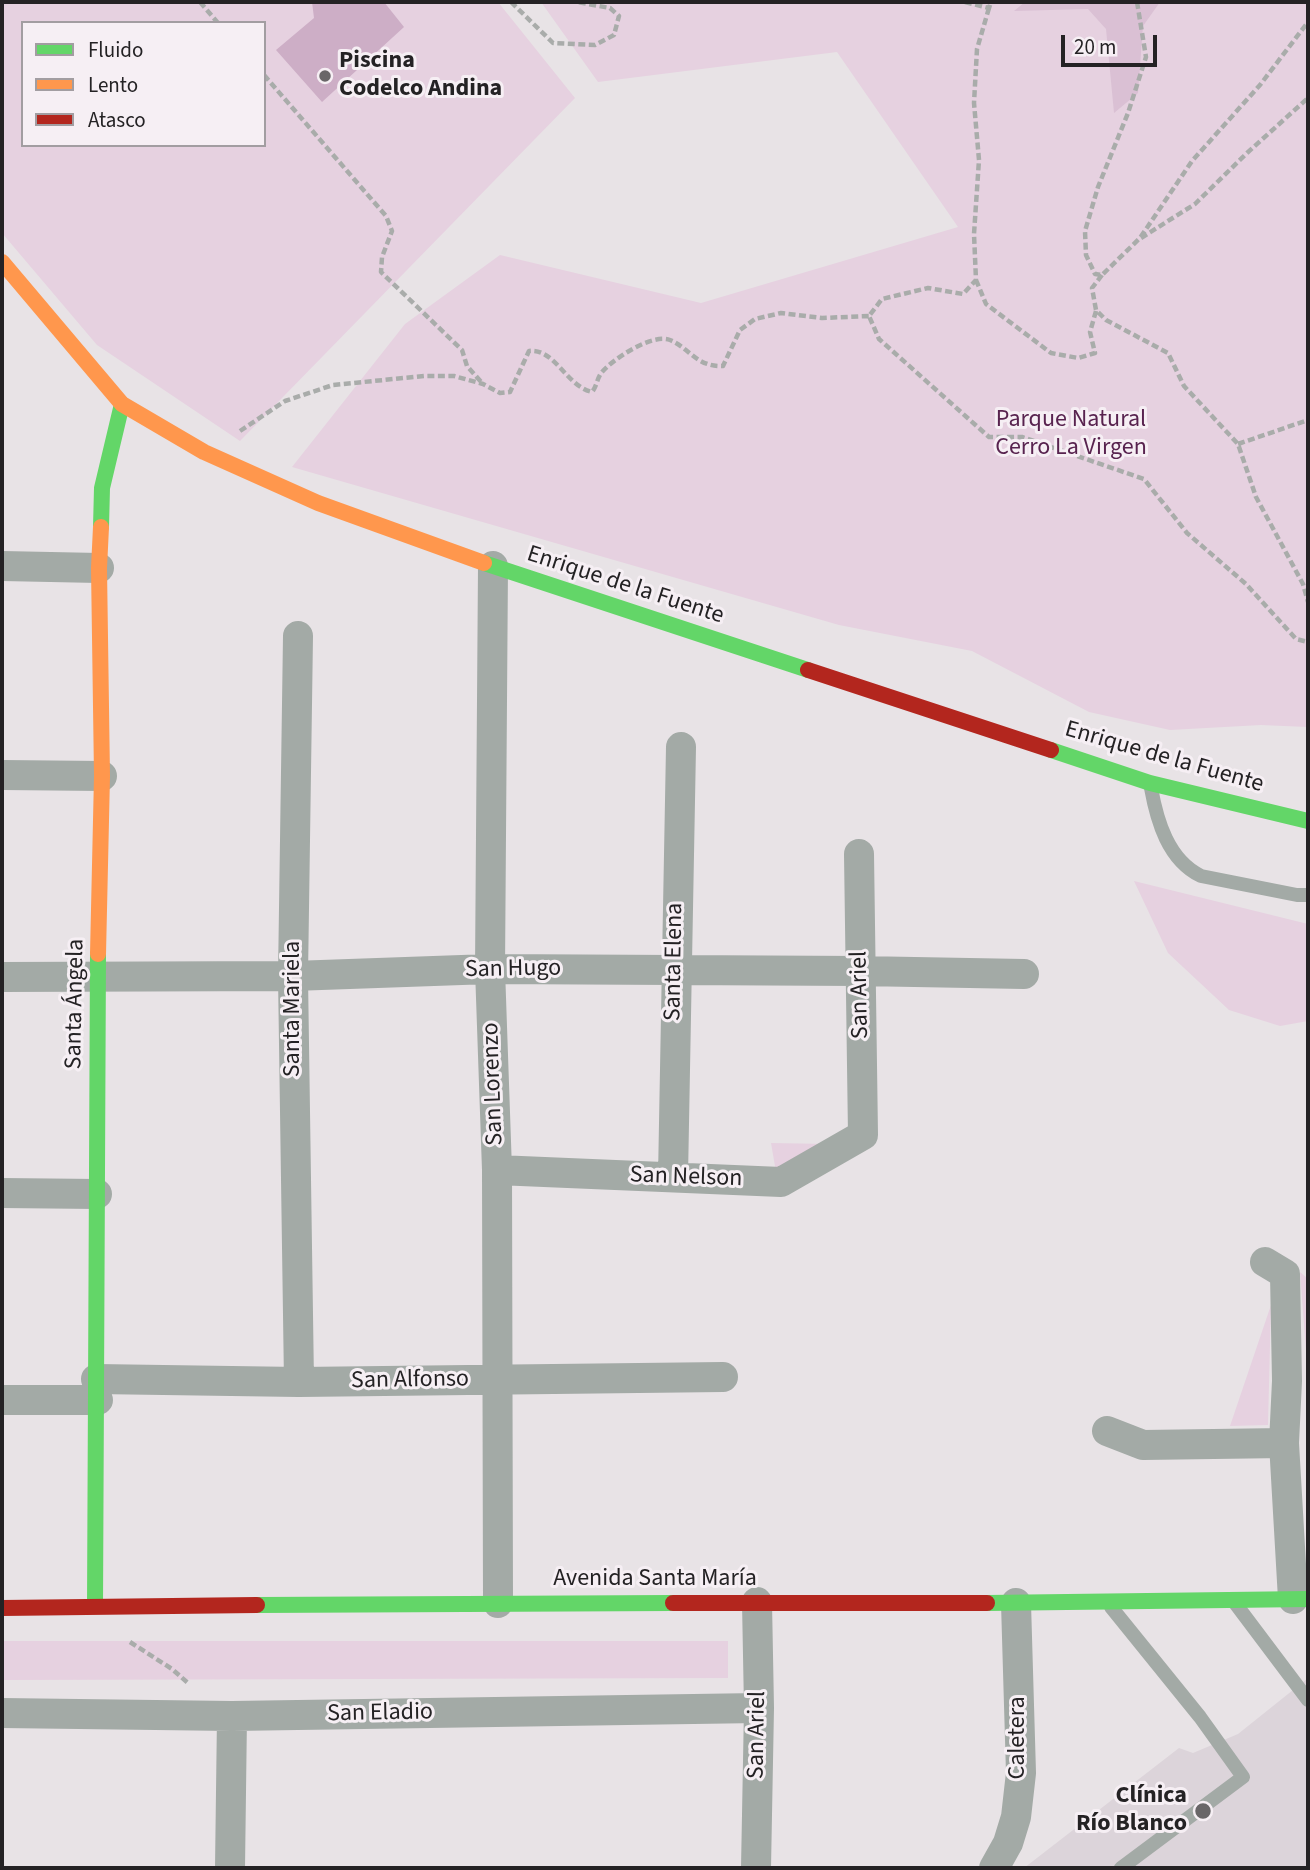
<!DOCTYPE html>
<meta charset="utf-8">
<style>
body{margin:0}
#map{position:relative;width:1310px;height:1870px;overflow:hidden;background:#e8e3e6;font-family:"Source Sans 3",sans-serif}
canvas{display:block}
.frame{position:absolute;inset:0;border:4px solid #242224;pointer-events:none}
.legend{position:absolute;left:21px;top:21px;width:245px;height:126px;box-sizing:border-box;background:#f6eff4;border:2px solid #a29da1;margin:0;padding:9px 12px;list-style:none;font-size:21px;color:#242224}
.legend li{display:flex;align-items:center;gap:14px;height:35px}
.legend b{width:35px;border:2px solid #a29da1}
.scale{position:absolute;left:1061px;top:35px;width:96px;height:32px;box-sizing:border-box;border:4px solid #242224;border-top:0;padding-left:9px;font-size:21px;line-height:24px;white-space:nowrap;color:#242224;-webkit-text-stroke:5px #f6eff4;paint-order:stroke}
</style>
<div id="map">
<canvas width="1310" height="1870"></canvas>
<div class="frame"></div>
<ul class="legend">
<li><b style="height:9px;background:#63d668"></b>Fluido</li>
<li><b style="height:9px;background:#ff974d"></b>Lento</li>
<li><b style="height:9px;background:#b3261e"></b>Atasco</li>
</ul>
<div class="scale">20 m</div>
</div>
<script>
const context = document.querySelector('canvas').getContext('2d');
context.lineJoin = 'round';
function fill(path, color) { context.fillStyle = color; context.fill(path, 'evenodd'); }
function trace(path, color, width, dash) { context.strokeStyle = color; context.lineWidth = width; context.lineCap = dash ? 'butt' : 'round'; context.setLineDash(dash || []); context.stroke(path); }
function label(font, color, halo, rows, align = 'center') {
  context.font = font + ' "Source Sans 3",sans-serif'; context.lineWidth = 6; context.setLineDash([]); context.textBaseline = 'middle'; context.strokeStyle = halo; context.fillStyle = color; for (const [text, x, y, turn = 0] of rows) {
    context.save(); context.translate(x, y); context.rotate((+turn || 0) * Math.PI / 180); context.textAlign = isNaN(turn) ? turn : align; if (halo) context.strokeText(text, 0, 0); context.fillText(text, 0, 0); context.restore();
  }
}
fill(new Path2D(`
 M1308 1678V1868H1024L1179 1748 1193 1753 1238 1734Z`), '#dcd4da');
fill(new Path2D(`
 M2 2H498L575 98 240 441 97 345 2 233ZM23 23H264V145H23Z
 M541 2H1308V727L1261 725 1170 730 1089 712 972 651 839 625 292 467 405 324 500 255 701 303 958 227 837 52 598 82Z
 M1134 881 1308 924V1021L1280 1026 1229 1010 1168 953Z
 M771 1143 828 1144 776 1172Z
 M1300 1272 1308 1279V1364H1307Z
 M1271 1305 1268 1425 1230 1426Z
 M2 1641H728V1678L2 1680Z`), '#e6d1e0');
fill(new Path2D(`
 M1025 2H1160L1143 26 1138 93 1114 113 1106 29 1088 9 1014 11Z`), '#dac0d4');
fill(new Path2D(`
 M312 2H384L404 27 322 102 276 50 314 18Z`), '#cdaec6');
trace(new Path2D(`
 M200 2 218 23
 M511 2 553 43 595 45 614 35 619 16 610 8 577 2
 M965 2 989 8 991 2
 M1137 2 1146 57 1128 113 1098 187 1085 231 1086 255 1095 274 1102 275 1140 238 1192 161 1260 85 1308 22
 M989 8 977 49 974 103 979 160 974 234 976 280 963 294 928 288 882 299 869 316 879 339 989 437H1022L1144 479 1187 533 1246 584 1296 639 1308 642
 M264 75 386 216 392 231 382 257 381 272 462 350 467 366 482 383
 M1141 238 1195 204 1247 153 1308 98
 M1102 275 1092 288 1096 310 1106 320 1168 353 1184 386 1238 444 1256 497 1303 584 1308 602
 M976 280 986 304 1051 353 1078 358 1095 353 1090 332 1096 311
 M240 431 285 401 333 385 424 376H454L483 384 500 393 510 392 529 351C555 348 566 386 592 392 597 386 597 378 602 372 613 359 652 333 670 340 691 349 696 367 723 366L740 330 755 319 781 313 822 318 869 316
 M1238 444 1308 420
 M130 1642 172 1669 188 1683`), '#a9acaa', 4.5, [7, 3.5]);
trace(new Path2D(`
 M1151 788C1157 821 1168 860 1201 876L1297 895H1308
 M1235 1603 1308 1700
 M1111 1607 1200 1717 1243 1777 1121 1868`), '#a3aaa6', 14);
trace(new Path2D(`
 M2 566 99 568
 M493 566 490 969 497 1170 498 1603
 M298 636 293 976 299 1382
 M2 775 102 776
 M2 977 293 976 490 969 860 971 1024 974
 M497 1170 781 1182 863 1135 859 854
 M673 1177 681 747
 M2 1193 97 1194
 M1265 1262 1285 1274 1287 1381 1284 1443 1293 1599
 M96 1379 299 1382 723 1377
 M2 1400H98
 M1107 1431 1143 1445 1284 1443
 M2 1713 232 1716 759 1708
 M230 1868 232 1716
 M756 1868 759 1708 757 1602
 M994 1868 1008 1843 1016 1817 1021 1773 1016 1603`), '#a3aaa6', 30);
trace(new Path2D(`
 M101 527 102 488 122 404
 M484 563 808 670
 M1051 750 1150 783 1308 821
 M987 1603 1308 1599
 M257 1605 673 1603
 M95 1606 98 954`), '#63d668', 16);
trace(new Path2D(`
 M2 262 122 404 204 452 318 503 484 563
 M98 954 102 776 99 568 101 527`), '#ff974d', 16);
trace(new Path2D(`
 M808 670 1051 750
 M673 1603H987
 M2 1608 257 1605`), '#b3261e', 16);
for (const [x, y, r, color] of [
 [325,76,7,"#696668"],
 [1203,1811,9,"#696668"]
]) { const dot = new Path2D(); dot.arc(x, y, r, 0, 2 * Math.PI); context.fillStyle = color; context.fill(dot); trace(dot, '#f6eff4', 2.5); }
label('bold 24px', '#242224', '#f6eff4', [
 ["Piscina",339,62],
 ["Codelco Andina",339,90],
 ["Clínica",1187,1797,"right"],
 ["Río Blanco",1187,1825,"right"]
], 'left');
label('24px', '#58234f', '#f6eff4', [
 ["Parque Natural",1071,421],
 ["Cerro La Virgen",1071,449]
]);
label('24px', '#242224', '#f6eff4', [
 ["Enrique de la Fuente",625,586,18],
 ["Enrique de la Fuente",1164,758,16],
 ["Santa Elena",675,962,-89],
 ["San Hugo",513,970,-1],
 ["San Ariel",861,995,-91],
 ["Santa Ángela",76,1004,-89],
 ["Santa Mariela",294,1009,-90],
 ["San Lorenzo",494,1084,-92],
 ["San Nelson",686,1178,2],
 ["San Alfonso",410,1381,-1],
 ["Avenida Santa María",655,1580],
 ["San Eladio",380,1714,-1],
 ["San Ariel",758,1735,-89],
 ["Caletera",1019,1738,-90]
]);
</script>
